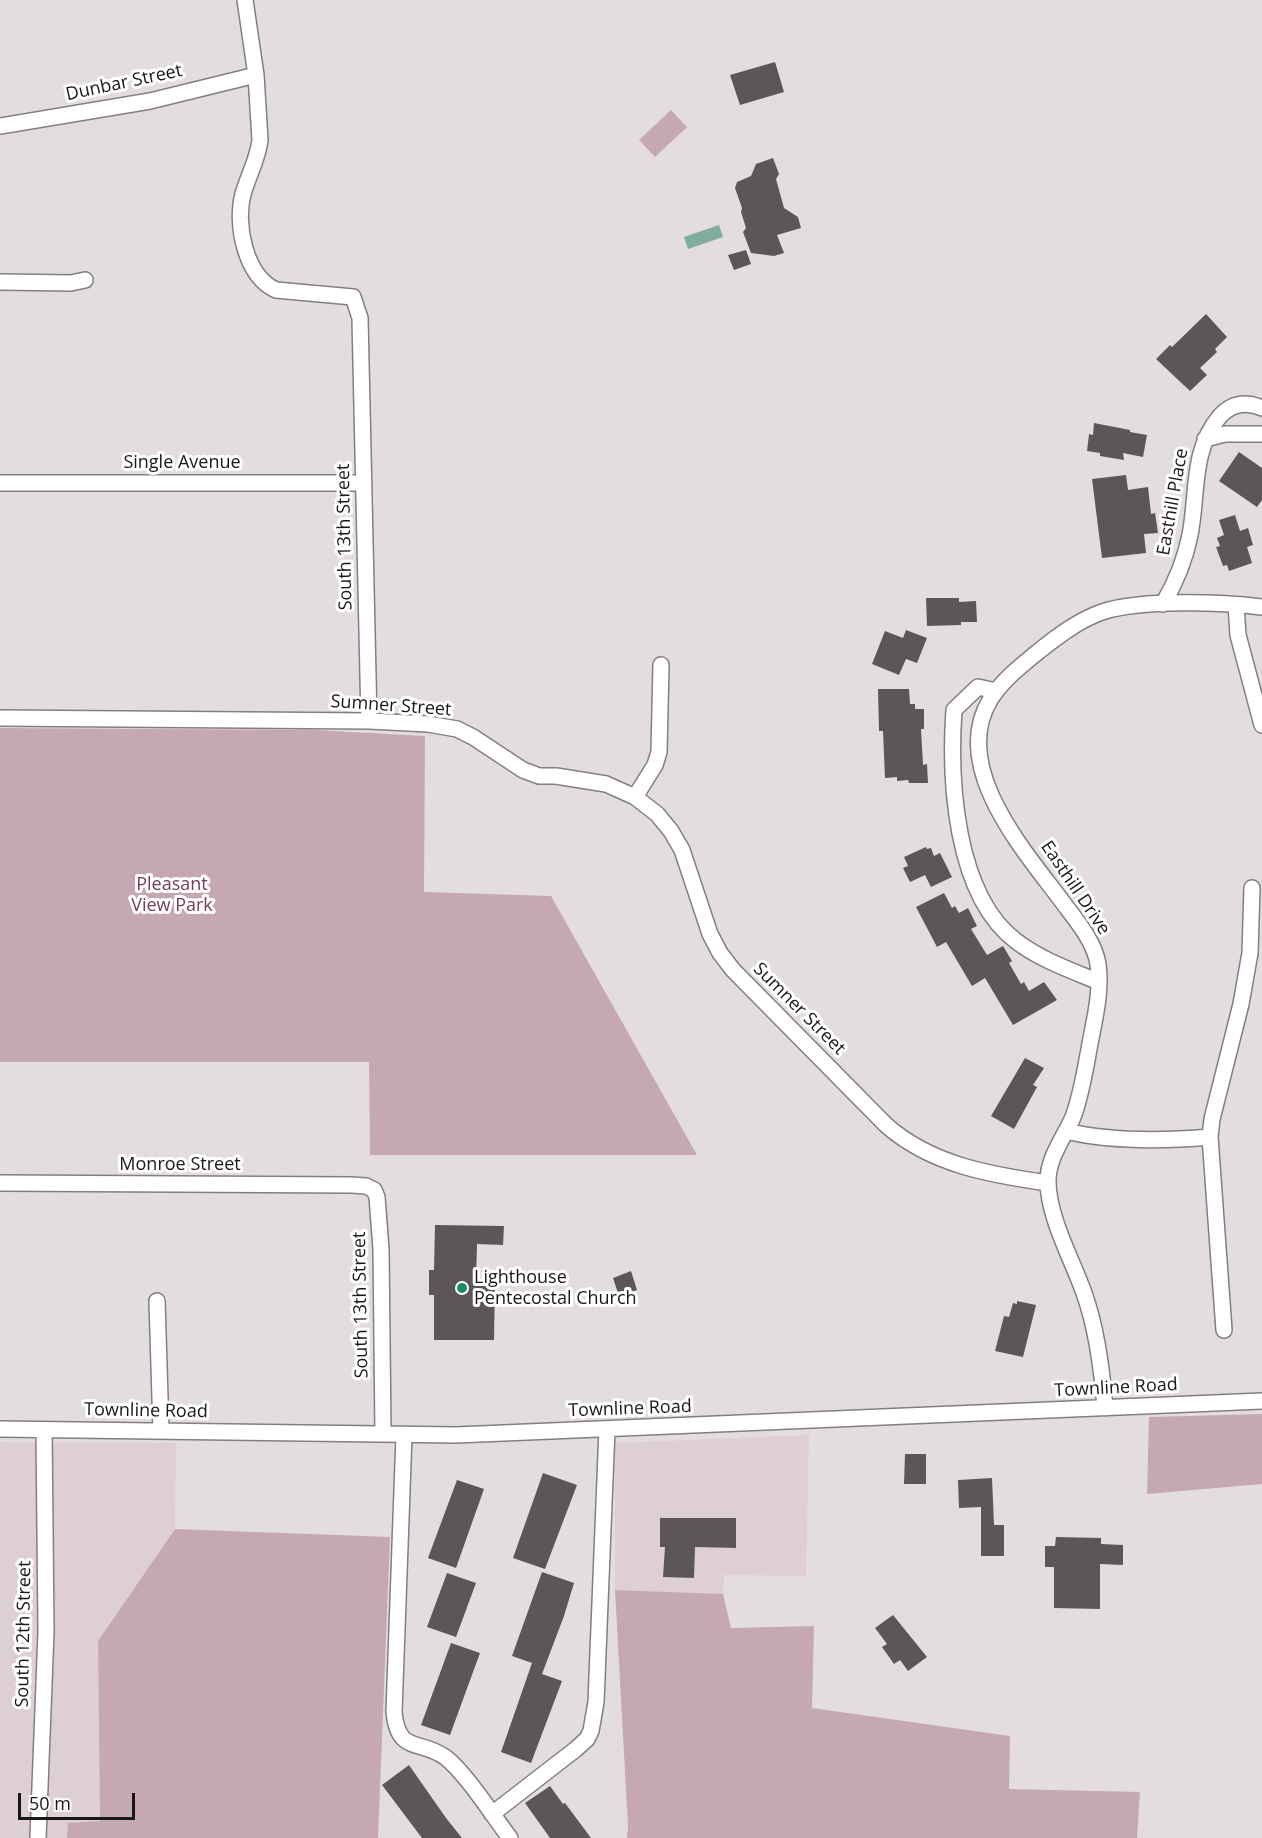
<!DOCTYPE html>
<style>
body{margin:0}
#map{position:relative;width:1262px;height:1838px;overflow:hidden;background:#e4dde0;font-family:"Open Sans",sans-serif}
canvas{display:block}
.scale{position:absolute;left:18px;top:1793px;width:117px;height:27px;box-sizing:border-box;border:3px solid #191718;border-top:0;padding-left:8px;font-size:18px;line-height:21px;white-space:nowrap;color:#191718;-webkit-text-stroke:4px #fff;paint-order:stroke}
</style>
<div id="map">
<canvas width="1262" height="1838"></canvas>
<div class="scale">50 m</div>
</div>
<script>
const context = document.querySelector('canvas').getContext('2d');
context.lineJoin = 'round';
function fill(path, color) { context.fillStyle = color; context.fill(path, 'evenodd'); }
function trace(path, color, width, dash) { context.strokeStyle = color; context.lineWidth = width; context.lineCap = dash ? 'butt' : 'round'; context.setLineDash(dash || []); context.stroke(path); }
function label(font, color, halo, rows, align = 'center') {
  context.font = font + ' "Open Sans",sans-serif'; context.lineWidth = 6; context.setLineDash([]); context.textBaseline = 'middle'; context.strokeStyle = halo; context.fillStyle = color; for (const [text, x, y, turn = 0] of rows) {
    context.save(); context.translate(x, y); context.rotate((+turn || 0) * Math.PI / 180); context.textAlign = isNaN(turn) ? turn : align; if (halo) context.strokeText(text, 0, 0); context.fillText(text, 0, 0); context.restore();
  }
}
fill(new Path2D(`
 M809 1435 806 1576 724 1575 723 1594 615 1590V1443Z
 M0 1442 176 1443 175 1529 98 1641 100 1822 68 1823 67 1838H0Z`), '#decfd5');
fill(new Path2D(`
 M671 110 687 127 655 157 639 140Z
 M0 728 316 730 425 736 424 892 551 896 697 1155H370L369 1062H0Z
 M1262 1414V1484L1147 1494 1149 1417Z
 M175 1529 390 1537 378 1838H67L68 1823 100 1821 98 1641Z
 M615 1590 723 1594 731 1628 814 1626 812 1708 1010 1736 1009 1789 1140 1792 1137 1838H627L628 1826Z`), '#c6a8b5');
fill(new Path2D(`
 M719 225 723 237 688 249 684 237Z`), '#80ae9d');
fill(new Path2D(`
 M775 62 784 92 740 105 730 75Z
 M773 158 779 174 776 179 784 208 798 217 801 228 777 235 784 253 774 256 751 253 743 232 746 228 741 212 742 208 735 188 737 182 751 176 756 164Z
 M746 250 751 264 734 270 728 255Z
 M1206 314 1227 337 1215 349 1217 352 1200 368 1207 375 1190 391 1156 359 1170 345 1172 347Z
 M1094 423 1130 430V432L1147 435 1143 457 1123 453 1124 460 1100 456V453L1087 451 1089 434 1093 435Z
 M1239 452 1262 468V500L1257 507 1219 481Z
 M1126 475 1128 490 1148 487 1151 514 1155 513 1158 533 1144 534 1146 553 1102 558 1092 479Z
 M1235 515 1240 531 1248 528 1253 545 1247 547 1252 563 1229 571 1227 565 1223 566 1216 547 1220 546 1217 538 1224 535 1219 520Z
 M926 598H959V602L976 601 977 622H961V625L927 626Z
 M906 630 927 638 917 663 906 659 899 675 872 664 885 631 903 638Z
 M878 689H909L910 704H915V709H924V729H921L923 765 927 764 928 783H909L908 780 897 781V777L885 778 883 731H879Z
 M926 847 927 849 931 848 934 856 940 853 952 877 931 887 925 875 910 882 903 868 908 866 904 857Z
 M944 893 952 908 955 906 959 913 968 908 977 926 971 929 987 955 1003 946 1012 961 1009 963 1021 984 1024 982 1029 991 1044 982 1057 1000 1013 1025 985 978 972 986 946 942 937 947 916 907Z
 M1025 1058 1044 1068 1033 1085 1037 1087 1014 1129 991 1116Z
 M435 1225 504 1226 503 1245 477 1244 476 1280 495 1281 494 1340H434V1295H429V1270H434Z
 M631 1271 637 1290 619 1296 613 1278Z
 M1017 1301 1036 1305 1023 1357 995 1351 1004 1316 1009 1317 1013 1303 1017 1304Z
 M905 1454H926V1484H904Z
 M543 1473 577 1485 545 1569 513 1558Z
 M992 1478 994 1525H1004V1556H981V1507L959 1508 958 1480Z
 M457 1480 484 1489 456 1568 428 1558Z
 M660 1518H736V1548L695 1547 694 1578 663 1577 665 1547H660Z
 M1056 1537 1101 1538V1544L1123 1545V1565L1100 1564V1609L1054 1608V1567H1045V1546H1055Z
 M542 1572 574 1583 564 1616 542 1674 562 1681 531 1763 501 1752 532 1663 512 1656Z
 M447 1573 476 1583 456 1637 427 1627Z
 M893 1615 927 1657 908 1671 900 1660 894 1664 882 1647 887 1644 875 1628Z
 M451 1643 480 1653 450 1735 421 1725Z
 M409 1765 446 1818 462 1838H422L382 1785Z
 M550 1786 563 1804 565 1803 591 1838H550L525 1803Z`), '#5c5659');
const minor = new Path2D(`
 M245 0 256 75 260 140C258 159 248 176 243 194 235 224 245 276 276 290L353 297 360 318 369 721
 M0 126 150 101 256 75
 M0 282 71 283 85 280
 M1205 439 1225 434H1262
 M0 483H363
 M1163 604C1176 582 1185 560 1190 535 1198 494 1191 450 1220 416 1232 403 1246 401 1262 408
 M1236 605 1238 635 1262 725
 M996 691 978 687 954 710C949 780 955 895 1016 941 1041 960 1070 970 1099 982
 M0 718 369 721 428 724 457 729 473 737 523 770 539 776H556L606 784 635 797 657 814 671 831 682 850 710 934 720 953 733 970 886 1125C931 1165 991 1175 1048 1183
 M635 797 655 765 659 752 661 665
 M1066 1131C1112 1142 1163 1141 1210 1137
 M0 1183 352 1185 366 1186 374 1190 377 1197 381 1249 383 1434
 M157 1301 161 1431
 M1224 1330 1210 1137 1212 1119 1241 1004 1250 953 1252 888
 M1105 1408C1102 1369 1097 1329 1084 1293 1072 1259 1048 1217 1048 1181 1048 1157 1064 1138 1073 1117 1081 1096 1085 1071 1089 1049 1094 1021 1102 992 1098 964 1094 940 1075 919 1061 900 1023 849 950 767 990 700 1002 680 1021 666 1039 651 1058 636 1079 620 1102 612 1141 599 1221 602 1262 607
 M0 1429 456 1435 1262 1401
 M404 1435 394 1712C398 1754 419 1739 445 1757 466 1773 493 1816 510 1838
 M492 1814 576 1749 587 1739 591 1731 596 1702 607 1429
 M38 1838 46 1632 44 1430`);
trace(minor, '#847e81', 18);
trace(minor, '#fff', 15);
for (const [x, y, r, color] of [
 [462,1288,6,"#178c6f"]
]) { const dot = new Path2D(); dot.arc(x, y, r, 0, 2 * Math.PI); context.fillStyle = color; context.fill(dot); trace(dot, '#fff', 2); }
label('18px', '#191718', '#fff', [
 ["Dunbar Street",124,83,-12],
 ["Single Avenue",182,463],
 ["Easthill Place",1173,502,-80],
 ["South 13th Street",345,537,-91],
 ["Sumner Street",391,706,4],
 ["Easthill Drive",1075,888,56],
 ["Sumner Street",799,1009,45],
 ["Monroe Street",180,1165],
 ["South 13th Street",361,1305,-91],
 ["Townline Road",1116,1388,-3],
 ["Townline Road",630,1409,-2],
 ["Townline Road",146,1411,1],
 ["South 12th Street",24,1634,-89]
]);
label('18px', '#753d58', '#fff', [
 ["Pleasant",172,885],
 ["View Park",172,906]
]);
label('18px', '#191718', '#fff', [
 ["Lighthouse",474,1278],
 ["Pentecostal Church",474,1299]
], 'left');
</script>
